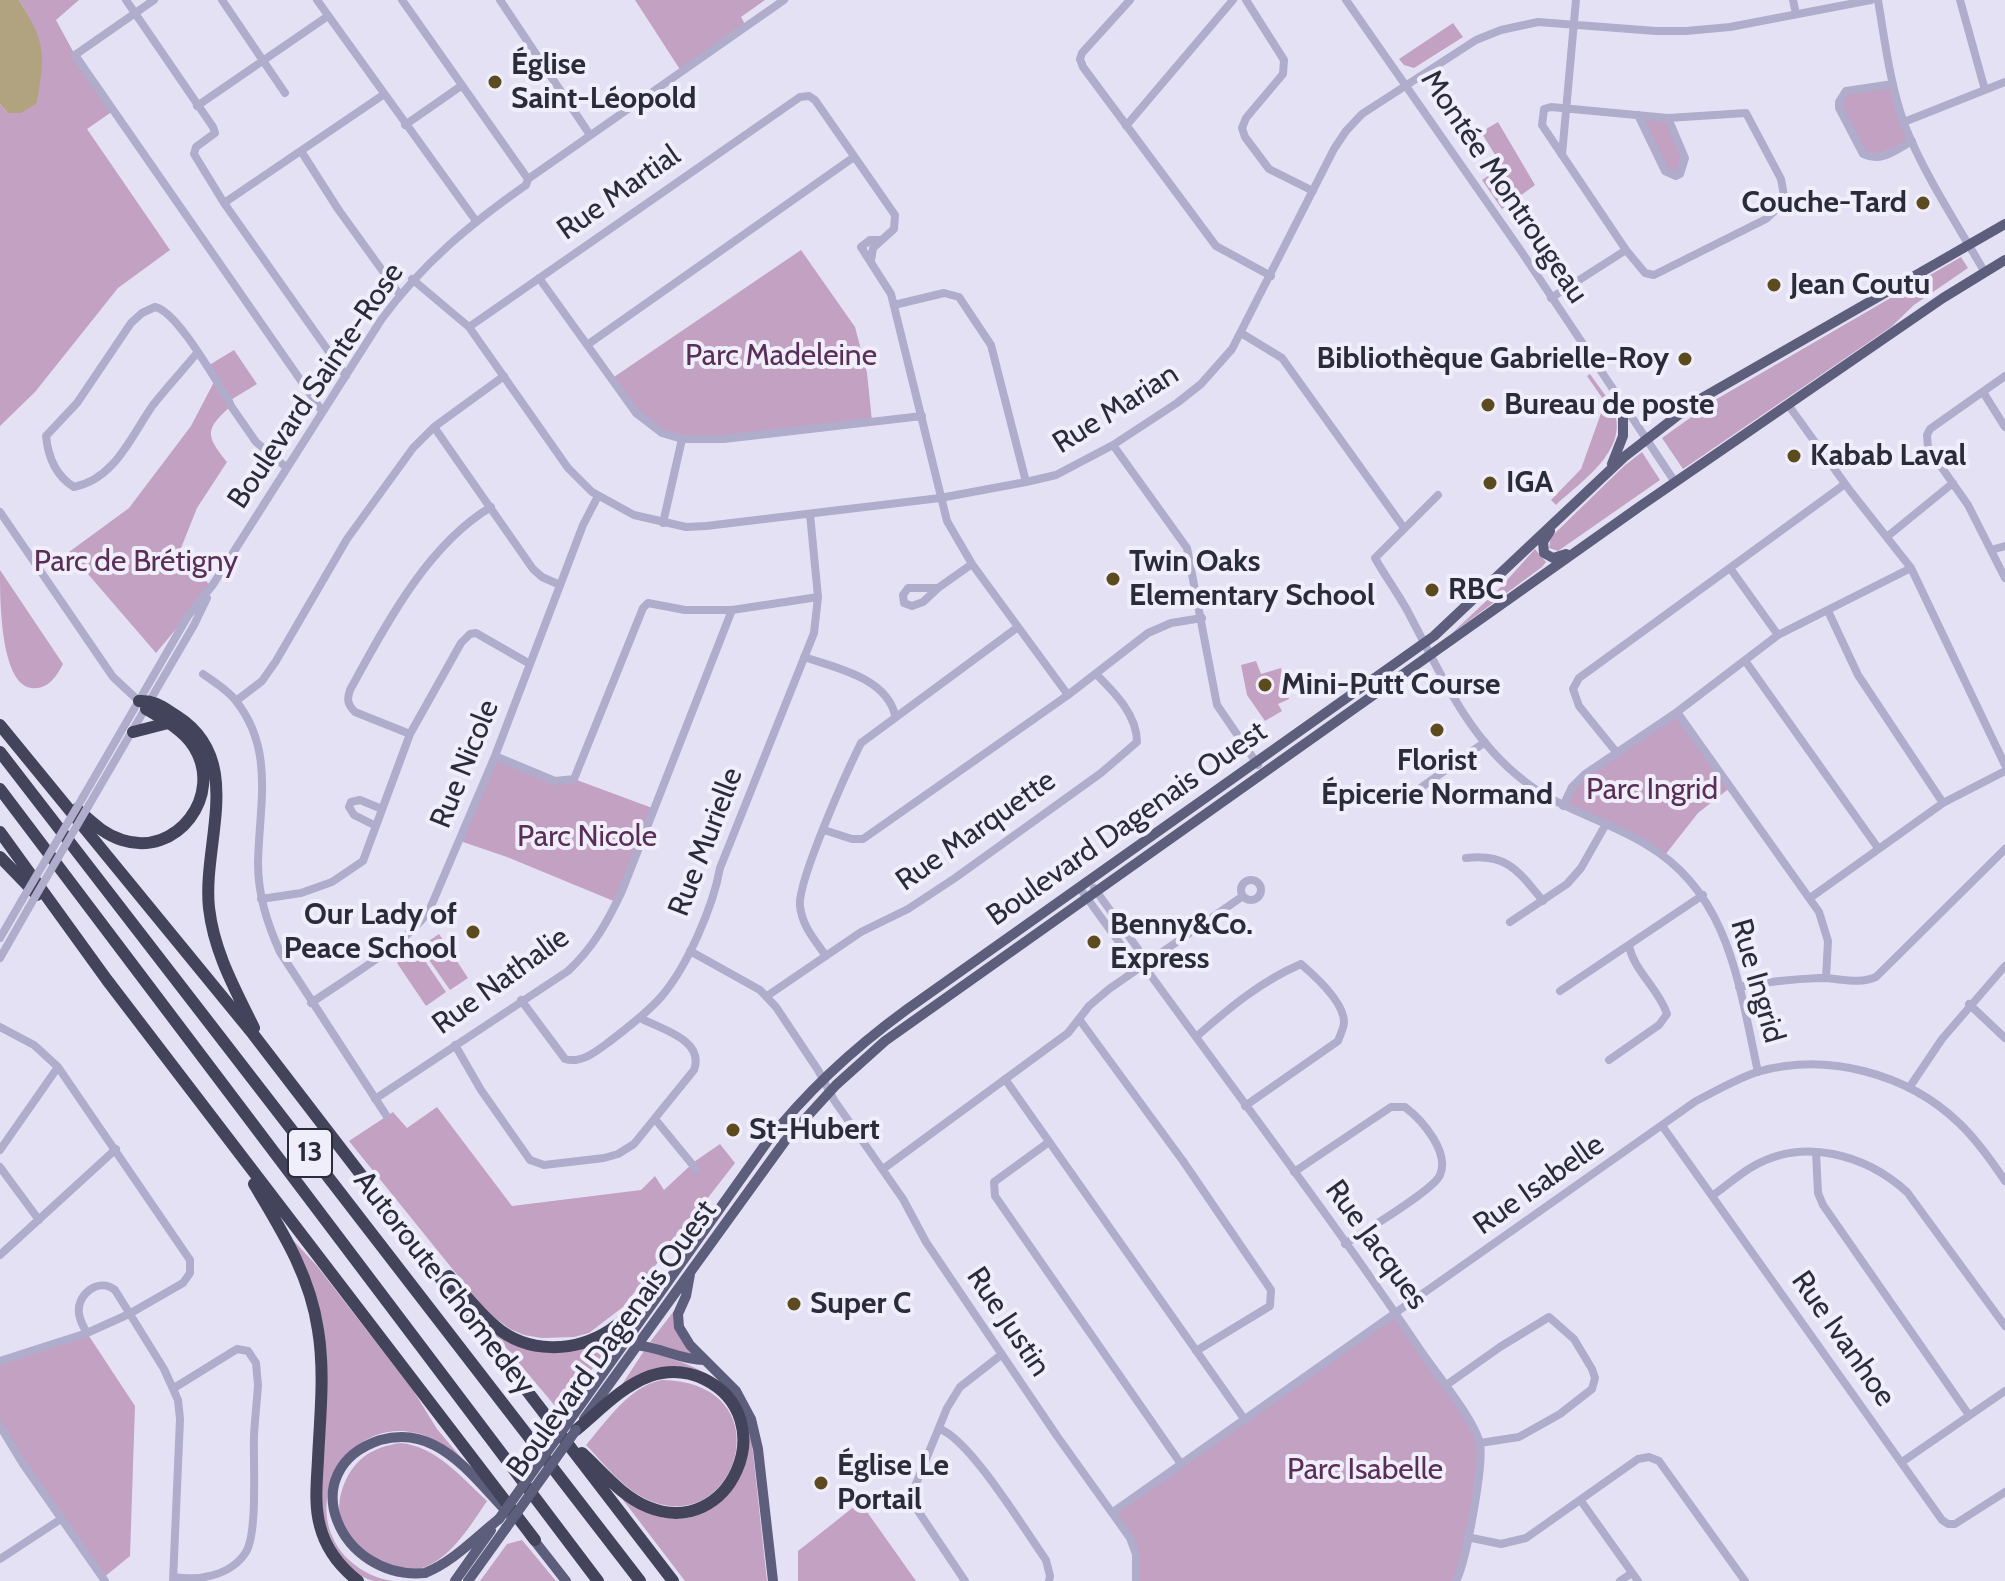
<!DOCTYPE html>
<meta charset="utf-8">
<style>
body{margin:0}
canvas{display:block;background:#e5e1f4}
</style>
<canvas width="2005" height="1581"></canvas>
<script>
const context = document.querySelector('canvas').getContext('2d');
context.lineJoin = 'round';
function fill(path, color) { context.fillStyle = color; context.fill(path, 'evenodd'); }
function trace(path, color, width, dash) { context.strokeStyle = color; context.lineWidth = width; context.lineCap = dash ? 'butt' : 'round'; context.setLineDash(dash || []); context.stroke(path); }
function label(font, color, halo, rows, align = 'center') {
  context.font = font + ' Cabin,sans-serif'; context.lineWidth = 8; context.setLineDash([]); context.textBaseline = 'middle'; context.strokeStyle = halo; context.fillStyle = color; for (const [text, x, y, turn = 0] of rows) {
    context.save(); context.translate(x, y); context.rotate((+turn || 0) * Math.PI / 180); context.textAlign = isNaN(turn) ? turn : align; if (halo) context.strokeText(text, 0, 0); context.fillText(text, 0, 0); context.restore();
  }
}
fill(new Path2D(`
 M19 0H79L56 20 75 55 113 111 87 129 170 250 118 288 35 392 0 426V104L8 113H20L37 102C44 60 42 37 19 0Z
 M635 0H765L741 17 746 26 681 71Z
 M1453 23 1463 37 1414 68 1404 65 1399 59Z
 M1893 84 1912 141 1869 158 1839 102 1846 91Z
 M1638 115 1668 118 1685 158 1680 174 1665 171Z
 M1498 122 1535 185 1502 209 1482 180 1502 166 1481 132Z
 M801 250 855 327 867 373 872 421 724 439 662 433 634 411 611 379Z
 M1961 257 1968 268 1914 305 1891 327 1683 469 1662 438 1715 400Z
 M234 350 257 384 229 401 231 406C205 429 205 435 227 462L197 508 179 553 180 561 212 586 156 653 69 552 129 508 191 426 215 380 206 367Z
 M1590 374C1598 386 1609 398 1614 411 1629 451 1580 482 1556 505L1551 500 1581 469 1605 402 1587 376Z
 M1642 452 1660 480 1558 551 1549 548 1551 537 1624 466Z
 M1535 549 1546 562 1542 567 1451 634 1498 590Z
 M0 570 63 664C56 677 48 690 31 688 0 683 0 599 0 570Z
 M1256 661 1261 674 1281 668 1289 699 1278 704 1282 711 1265 721 1247 695 1241 665Z
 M1672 715 1686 722 1731 787 1698 813 1665 855 1563 806 1572 787Z
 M495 756 555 781 574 779 655 809 616 902 507 857 460 841Z
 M439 934 468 978 450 990 420 947Z
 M417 949 446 992 426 1006 397 963Z
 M437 1107 512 1206 641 1190 655 1176 664 1190 694 1162 720 1144 735 1163 623 1307 589 1333 574 1337 542 1338 524 1335 510 1329 488 1313 349 1141 393 1112 407 1128Z
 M293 1240 317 1266 413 1390 437 1429 463 1460C372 1375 284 1498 349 1560 361 1571 377 1579 393 1581 387 1581 379 1581 374 1581 341 1573 327 1533 320 1505L327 1355 323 1330Z
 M677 1307 693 1355 650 1342Z
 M1396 1314 1469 1421 1480 1443 1467 1537 1455 1581H1136V1554L1113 1512Z
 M627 1320 561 1413 492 1331 550 1352Z
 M87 1333 135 1406 130 1556 103 1578 0 1426V1361Z
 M644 1351C697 1365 735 1378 751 1435L767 1581H685L620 1496C633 1504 648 1515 664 1518 707 1526 746 1489 748 1448 749 1441 749 1429 746 1423 740 1413 704 1381 693 1371L621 1386Z
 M662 1380C787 1382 737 1542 646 1499 622 1487 604 1464 586 1445 607 1421 629 1386 662 1380Z
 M401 1443C437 1447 462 1478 487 1501 469 1527 441 1577 401 1569 387 1566 372 1558 359 1553 353 1541 343 1527 340 1514 338 1507 340 1496 342 1490 352 1460 371 1447 401 1443Z
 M860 1502 916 1581H798V1551Z
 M522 1540 556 1581H480L507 1544Z`), '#c3a1c3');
fill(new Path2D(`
 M0 0H19C46 44 45 52 37 103L21 113H8L0 104Z`), '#b1a280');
trace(new Path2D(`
 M126 0 213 127 215 133 196 147 194 154 224 203 346 376
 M154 0 75 55 322 411
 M222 0 285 93
 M317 0 476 221
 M402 0 528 179
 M500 0 590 135
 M1130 0 1082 53 1080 59 1083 67 1216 246 1271 276
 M1246 0 1284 60 1283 74 1246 118 1242 128 1245 137 1269 169 1313 191
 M1346 0 1521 251 1675 482
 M1793 0 1796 14
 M1878 0C1885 42 1890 85 1905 126 1925 176 1957 224 1984 271
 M1960 0 1985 90
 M1893 84 1846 91 1839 102V108L1863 154C1881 163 1896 150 1912 141
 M197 106 328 16
 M1551 107 1668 118 1746 113 1781 179 1785 201 1766 219 1654 275 1645 273 1626 250 1542 125 1544 109Z
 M1638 115 1665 171 1676 176 1680 174 1685 158 1668 118
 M1904 122 2005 82
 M405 125 461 86
 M1126 126 1233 0
 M301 151 338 209 400 295
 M1562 155 1576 0
 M224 203 383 95
 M881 240H870L861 247 891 294 947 521 972 564 1068 695
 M539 278 636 413 662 433 682 439H724L922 416
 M412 279 469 327 568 468 592 492 634 515 686 527 706 526 940 498 1026 482 1056 475 1113 445 1177 403 1201 384 1232 349 1334 149 1346 131 1362 114 1476 40 1501 30 1538 22 1656 31H1686L1730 27 1871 0
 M1551 298 1626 250
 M894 305 944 293 959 297 991 345 1026 482
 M469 327 800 97 809 96 815 100 895 215 894 229 873 248 871 261
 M1241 333 1282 358 1404 528
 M587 345 854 157
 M197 353C183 370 167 387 153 405 131 436 115 479 74 487 56 476 48 456 46 436L77 403 131 323 142 313 155 307C177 311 215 380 229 401L231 406 256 442 287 468
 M2005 376 1930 429 1927 435 1928 448 1968 505 2005 578
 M1983 392 2005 427
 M1789 406 1851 492 1911 568 2005 765
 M434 427 533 569 542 577 560 585
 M1113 445 1187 548 1217 705 1258 765
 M1438 495 1375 558C1385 576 1397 592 1407 610 1439 670 1467 737 1523 780 1560 810 1607 820 1647 845 1730 894 1739 986 1758 1072
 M0 512 113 677 142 704
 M663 523 682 439
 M1888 536 1953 483
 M1991 550 2005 546
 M1730 568 1778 635
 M938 588H908L903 595 904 603 912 606 923 602 938 588 972 564
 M1828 611 1858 675 1943 803
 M804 657C837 668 886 678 895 715
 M1746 662 1878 848
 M203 674C214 682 228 690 236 701 275 750 259 806 258 863 258 895 267 923 280 952L386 1115
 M236 701 262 681 276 661 347 539 413 448 434 427 504 376
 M1677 712 1819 912 1828 941 1826 978
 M410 734 355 712C347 704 347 699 350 690 385 626 427 545 491 507
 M1617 753 1579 706 1573 689 1579 678 1845 484
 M495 756 555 781 574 779 643 608 648 603 685 610H732L818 597
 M1419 789 1485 742
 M83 797 188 616 212 586 381 320C423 263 469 225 526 185L528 179 784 0
 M89 805 194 625 207 598
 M1563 806 1572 787 1585 774 1677 712 1778 635 1911 568
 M376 826 354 815 349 807 351 802 360 800 382 809
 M824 830 852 839H863L1068 695 1148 633 1171 623 1202 618
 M1466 858C1508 853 1519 872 1543 901
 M1241 890a10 10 0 1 1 20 0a10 10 0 1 1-20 0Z
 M1079 887 1129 956 1143 965
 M1094 888 1138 949 1144 966C1237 1094 1333 1220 1421 1351 1436 1373 1475 1420 1480 1444 1484 1464 1466 1564 1456 1581
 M1810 898 1943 803 2005 771
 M261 899 301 893 332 882 363 861 410 734 461 643 470 634 476 633 530 664
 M1510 922 1567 884 1581 868 1606 824
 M0 938 22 900
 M690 951 760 990 776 1007 818 1070 834 1100 903 1199 926 1242 1057 1436 1130 1538 1136 1554V1581
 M826 956C815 940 802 926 800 906 797 882 848 769 861 743L1018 627
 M0 958 28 909
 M1739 987C1766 982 1793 979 1820 978 1840 978 1857 985 1876 977L2005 849
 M1560 991 1703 895
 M767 996 861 932 908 909 955 878 1101 773 1137 742C1137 715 1115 693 1096 674
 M521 1000 565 1059C581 1064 597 1051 609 1042 627 1028 646 1014 661 997 687 967 713 907 720 868L814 633 818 597 810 514
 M311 1003C348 977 403 947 429 911L495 756 583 525 598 496
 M1969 1004 2005 1038
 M1079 1019 1183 1161 1271 1290 1270 1306 1196 1351
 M0 1027 34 1045 58 1067 190 1260V1273L183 1283 129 1314 87 1333 0 1361
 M1196 1037C1228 1009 1261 981 1301 964 1315 976 1344 1002 1344 1022 1344 1028 1340 1035 1338 1041L1245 1106
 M455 1045 481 1090 530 1160 544 1165 604 1158 618 1154 634 1144 694 1070C705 1040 661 1029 640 1018
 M1609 1060 1659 1025 1667 1014C1659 989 1633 970 1629 945
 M1005 1079 1245 1420
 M1909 1088 1942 1039 2005 966
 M375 1099 568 971C593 948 608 921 622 891L732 610
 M655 1119 696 1169
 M1663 1127 1942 1520 1948 1524H1955L2005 1492
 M1049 1142 994 1182 995 1196 1181 1464
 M0 1150 58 1067
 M1816 1152 1818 1193 1823 1205 1969 1415
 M0 1167 39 1220
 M883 1169 1068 1033 1089 1006 1109 989 1243 896
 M1294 1172 1391 1107H1405C1422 1120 1450 1152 1440 1175 1434 1190 1363 1232 1345 1244
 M1712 1196C1725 1187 1738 1175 1752 1167 1803 1137 1865 1154 1907 1192L2005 1326
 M0 1255 116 1149
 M87 1333C84 1328 80 1320 79 1314 76 1295 98 1277 115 1290L164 1369 178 1400 180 1419 173 1581
 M1445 1386 1500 1347 1549 1317 1574 1339 1592 1369 1595 1378 1592 1389 1560 1414 1519 1437 1480 1443
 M0 1426 23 1464 105 1581
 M940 1429C971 1441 1024 1529 1046 1560L1050 1576 1049 1581
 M1902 1462 2005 1391
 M1581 1501 1638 1581
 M1113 1512 1696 1101C1716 1091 1736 1079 1757 1072 1826 1052 1907 1073 1959 1123 1977 1140 1991 1160 2005 1181
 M1467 1537 1501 1544 1526 1538 1638 1459 1649 1457 1659 1461 1745 1581
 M0 1559 61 1519
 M174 1577C198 1581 231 1576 246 1552 258 1532 253 1461 254 1435 255 1418 257 1401 258 1385L256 1363 248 1351 237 1349 174 1388
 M965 1581 912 1502 911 1496 947 1408 960 1387 1001 1355
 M1620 1581 1632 1573`), '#b0adcc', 8);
trace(new Path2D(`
 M1612 464 1623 436V404
 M1550 531 1543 542 1544 553 1553 558 1566 554
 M690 1274 686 1296 678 1314 679 1327 690 1345 736 1391 751 1419 758 1449 773 1581
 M634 1345C658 1346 680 1360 704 1360
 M584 1419 785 1141 836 1085 885 1041 1639 507 1943 298 2005 260
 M569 1421 767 1142C807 1091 854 1048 906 1010L1434 636 1624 457 1695 402 2005 224
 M499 1519C476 1537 453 1562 425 1573 340 1581 291 1470 380 1440 398 1435 417 1436 434 1445 464 1460 487 1492 510 1515
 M530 1535 566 1581
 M455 1581 491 1530
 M468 1581 506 1528`), '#5d5d7c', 10);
trace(new Path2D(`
 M139 701C155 700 164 708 177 716 246 760 202 843 209 908 214 952 235 989 254 1028
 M0 725 253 1034 673 1581
 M133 732 168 723
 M0 752 640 1581
 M0 789 598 1581
 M77 809C91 821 103 834 122 840 177 858 224 795 194 747 183 730 163 719 146 709
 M0 832 107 980 535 1540
 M0 857 37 895
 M254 1184C282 1231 310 1275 318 1330 325 1372 320 1416 318 1459 317 1481 314 1504 320 1526 326 1549 340 1567 358 1581
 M449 1276C464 1293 478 1312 495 1326 527 1354 575 1353 610 1330 626 1319 641 1302 656 1289
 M576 1430C598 1412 622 1386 650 1376 668 1370 687 1371 704 1379 784 1418 730 1541 648 1507 621 1496 602 1471 582 1453`), '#43445b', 12);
trace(new Path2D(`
 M22 900 83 797
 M28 909 89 805`), '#b0adcc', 8);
trace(new Path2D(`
 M499 1519 569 1421
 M506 1528 576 1430`), '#5d5d7c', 10);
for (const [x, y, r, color] of [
 [495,82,8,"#5d4b20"],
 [1923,203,8,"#5d4b20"],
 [1774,285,8,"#5d4b20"],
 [1685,359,8,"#5d4b20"],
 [1488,405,8,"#5d4b20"],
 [1794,456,8,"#5d4b20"],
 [1490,483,8,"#5d4b20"],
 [1113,579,8,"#5d4b20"],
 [1432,590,8,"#5d4b20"],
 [1265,685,8,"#5d4b20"],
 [1437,730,8,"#5d4b20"],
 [473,932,8,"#5d4b20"],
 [1094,942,8,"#5d4b20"],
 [733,1130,8,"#5d4b20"],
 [794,1304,8,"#5d4b20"],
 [821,1483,8,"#5d4b20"]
]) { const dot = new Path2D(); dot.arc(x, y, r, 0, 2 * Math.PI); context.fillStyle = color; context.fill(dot); trace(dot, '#f1eefb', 3); }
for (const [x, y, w] of [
 [310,1153,44]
]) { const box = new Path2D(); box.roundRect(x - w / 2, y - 24, w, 48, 6); context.fillStyle = '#f1eefb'; context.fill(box); trace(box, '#2b2c3b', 2); }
label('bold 28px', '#2b2c3b', null, [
 ["13",310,1153]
]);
label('bold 30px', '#2b2c3b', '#f1eefb', [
 ["Église",511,65],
 ["Saint-Léopold",511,99],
 ["Couche-Tard",1907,203,"right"],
 ["Jean Coutu",1790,285],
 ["Bibliothèque Gabrielle-Roy",1669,359,"right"],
 ["Bureau de poste",1504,405],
 ["Kabab Laval",1810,456],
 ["IGA",1506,483],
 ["Twin Oaks",1129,562],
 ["Elementary School",1129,596],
 ["RBC",1448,590],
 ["Mini-Putt Course",1281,685],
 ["Florist",1437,761,"center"],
 ["Épicerie Normand",1437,795,"center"],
 ["Our Lady of",457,915,"right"],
 ["Peace School",457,949,"right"],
 ["Benny&Co.",1110,925],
 ["Express",1110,959],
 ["St-Hubert",749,1130],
 ["Super C",810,1304],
 ["Église Le",837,1466],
 ["Portail",837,1500]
], 'left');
label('30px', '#2b2c3b', '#f1eefb', [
 ["Montée Montrougeau",1504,187,56],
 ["Rue Martial",619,193,-35],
 ["Boulevard Sainte-Rose",316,386,-56],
 ["Rue Marian",1116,409,-32],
 ["Rue Nicole",465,764,-68],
 ["Boulevard Dagenais Ouest",1127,824,-35],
 ["Rue Marquette",976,831,-35],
 ["Rue Murielle",706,842,-69],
 ["Rue Nathalie",501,981,-36],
 ["Rue Ingrid",1757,981,74],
 ["Rue Isabelle",1539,1185,-35],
 ["Rue Jacques",1376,1245,54],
 ["Autoroute Chomedey",444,1283,52],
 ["Rue Justin",1008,1322,56],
 ["Boulevard Dagenais Ouest",612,1339,-54],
 ["Rue Ivanhoe",1843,1339,55]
]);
label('30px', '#592f58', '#f1eefb', [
 ["Parc Madeleine",781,356],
 ["Parc de Brétigny",136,562],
 ["Parc Ingrid",1652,790],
 ["Parc Nicole",587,837],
 ["Parc Isabelle",1365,1470]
]);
</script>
